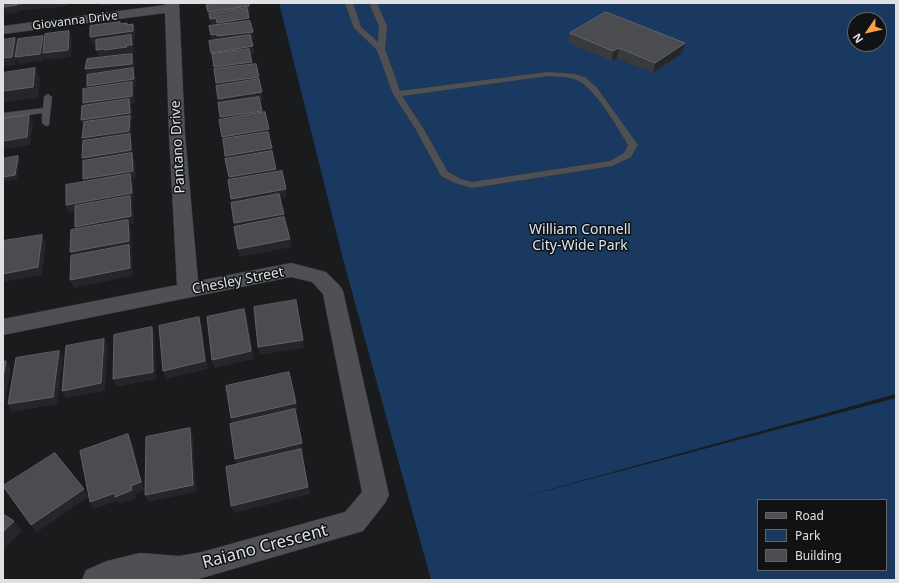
<!DOCTYPE html>
<style>
body{margin:0}
#map{position:relative;width:899px;height:583px;overflow:hidden;background:#191b1d;font-family:"Noto Sans",sans-serif}
canvas{display:block}
.frame{position:absolute;inset:0;border:4px solid #dee0e1;pointer-events:none}
.legend{position:absolute;left:757px;top:499px;width:130px;height:72px;box-sizing:border-box;background:#101214;border:1px solid #626466;margin:0;padding:5px 7px;list-style:none;font-size:12px;color:#dee0e1}
.legend li{display:flex;align-items:center;gap:8px;height:20px}
.legend b{width:20px;border:1px solid #626466}
.north{position:absolute;left:847px;top:12px;width:40px;height:40px;box-sizing:border-box;background:#101214;border:1px solid #626466;border-radius:50%;rotate:236deg;font-size:11px;font-weight:700;line-height:16px;text-align:center;color:#dee0e1}
.north::after{content:'';display:block;margin:auto;width:14px;height:18px;background:#f7a148;clip-path:polygon(50% 0,100% 100%,50% 72%,0 100%)}
</style>
<div id="map">
<canvas width="899" height="583"></canvas>
<div class="frame"></div>
<ul class="legend">
<li><b style="height:5px;background:#4e5053"></b>Road</li>
<li><b style="height:11px;background:#1a3961"></b>Park</li>
<li><b style="height:11px;background:#4a4c4f"></b>Building</li>
</ul>
<div class="north">N</div>
</div>
<script>
const context = document.querySelector('canvas').getContext('2d');
context.lineJoin = 'round';
function fill(path, color) { context.fillStyle = color; context.fill(path, 'evenodd'); }
function trace(path, color, width, dash) { context.strokeStyle = color; context.lineWidth = width; context.lineCap = dash ? 'butt' : 'round'; context.setLineDash(dash || []); context.stroke(path); }
function label(font, color, halo, rows, align = 'center') {
  context.font = font + ' "Noto Sans",sans-serif'; context.lineWidth = 3; context.setLineDash([]); context.textBaseline = 'middle'; context.strokeStyle = halo; context.fillStyle = color; for (const [text, x, y, turn = 0] of rows) {
    context.save(); context.translate(x, y); context.rotate((+turn || 0) * Math.PI / 180); context.textAlign = isNaN(turn) ? turn : align; if (halo) context.strokeText(text, 0, 0); context.fillText(text, 0, 0); context.restore();
  }
}
fill(new Path2D(`
 M279 3H896V394L511 500 896 398V580H431L343 259ZM855 20H879V44H855ZM758 500H886V570H758Z`), '#1a3961');
const service = new Path2D(`
 M345 3H353L361 27 378 42 379 26 369 3H377L387 26 385 49 400 91 548 72 574 74 585 77 597 88 638 145 631 157 612 166 472 188 455 183 441 176 415 128 393 94 377 50 354 28ZM548 76C558 77 570 76 579 81 596 90 618 128 628 145L624 153 610 161 472 182 461 179 448 172 423 128 402 96Z
 M48 94 52 97 49 125 46 126 42 123V113L3 119V113L43 108 44 97Z`);
const minor = new Path2D(`
 M165 3H179L185 134 198 281 291 263 326 272 340 286 343 291 389 495 385 503 363 531 202 578 192 580H82L86 570 107 561 140 553 179 556 202 552 345 512 362 492 323 294 312 282 291 277 3 335V319L177 285 169 134 165 13 3 34V26L165 5Z`);
trace(service, '#353638', 1);
trace(minor, '#353638', 1);
fill(service, '#4e5053');
fill(minor, '#4e5053');
fill(new Path2D(`
 M570 33 685 43 682 53 653 73 617 58 612 61 568 43Z`), '#383a3d');
fill(new Path2D(`
 M3 3H67V6L45 9 44 6V8L21 11 20 9 19 12 6 14 4 10H3Z
 M101 3H125L101 6Z
 M249 6 251 13 209 19 208 12Z
 M216 18 217 25 212 26 210 19Z
 M249 18 251 26 218 30 217 23Z
 M127 23 129 30 133 24 135 31V39H132L133 42 134 52 128 53 129 55 106 58V56L99 57 96 50 126 45 132 39 92 44 90 37 127 25Z
 M69 31 72 38 71 57 46 60 44 56 43 61 18 64 16 58 15 65 3 66V58L15 38 18 45 43 36 46 43Z
 M253 32 254 39 219 43 212 42 211 35Z
 M685 43 682 53 653 73 655 63Z
 M253 46 254 54 213 60 211 53Z
 M619 48 617 58 612 61 613 51Z
 M132 54 135 61 134 71 135 76 136 86 133 87 134 89 135 103 131 104 132 106V120L131 121 132 123 131 139 132 142 133 157 135 161 136 179H132L133 182 134 201H132L133 204 134 224H130L131 227 132 249H130L132 252 133 276 74 288 70 280 73 260 70 252 79 235 75 227 130 201 69 213 66 205 86 187 83 179 85 166 82 158 85 145 82 138 84 128 81 120 85 110 83 103 90 93 87 86 88 77 85 69Z
 M252 62 253 69 216 74 214 67Z
 M35 68 40 79 38 98 3 102V91Z
 M259 77 260 84 218 90 216 83Z
 M262 92 263 100 220 107 218 99Z
 M262 111 264 118 221 125 220 117Z
 M29 115 33 123 30 145 3 149V141Z
 M269 129 271 137 224 144 222 137Z
 M272 148 274 156 227 164 225 156Z
 M18 156 20 160 17 179 3 182V177Z
 M276 169 278 177 231 185 229 177Z
 M286 189 287 197 232 207 231 199Z
 M284 214 285 222 236 231 234 223Z
 M42 235 46 243 42 275 3 282V274Z
 M290 239 292 247 240 257 238 249Z
 M298 308 304 348 260 355 258 347Z
 M244 309 247 317 254 359 214 368 212 360Z
 M199 317 202 325 208 369 166 379 163 371Z
 M152 327 155 335 156 379 117 387 113 379Z
 M104 339 108 347 105 391 66 398 62 391Z
 M59 351 63 359 57 404 12 412 8 404Z
 M6 361 11 368 3 413V378Z
 M289 372 298 411H295L303 451H301L310 494 234 513 231 506 237 467 235 459 233 426 231 418Z
 M190 428 193 436 196 492 149 502 145 495Z
 M128 434 132 442 144 490 135 494 136 498 119 504 117 501 94 509 90 502 131 486Z
 M84 489 88 497 36 533 31 525Z
 M14 521 22 531 3 550V532Z`), '#242629');
const building = new Path2D(`
 M3 3H17V5L3 7Z
 M18 3H29L18 4Z
 M208 3H249V6L208 12 206 5H208Z
 M247 8 249 18 217 23 216 18 210 19 209 14Z
 M606 12 685 43 655 63 619 48 613 51 570 33Z
 M250 21 253 32 217 36V34L211 35 209 26Z
 M120 22V24L127 23V25L133 24V31L90 37V26Z
 M69 31 68 50 43 53 45 34Z
 M131 35 132 45H126L127 47 104 50V49L96 50V40Z
 M250 35 253 46 211 53 209 41Z
 M43 36 40 54 15 57 18 39Z
 M15 38 12 57 3 58V40Z
 M249 49 252 62 214 67 212 54Z
 M132 54V64L85 69 87 59Z
 M256 64 259 77 216 83 214 69Z
 M35 68 33 87 3 91V73Z
 M133 68 134 79 87 86V75Z
 M259 79 262 92 218 99 216 86Z
 M132 82V96L83 103V89Z
 M259 97 262 111 220 117 218 103Z
 M129 99 130 113 81 120 82 106Z
 M265 112 269 129 222 137 219 120Z
 M29 115 27 137 3 141V119Z
 M130 116 129 131 82 138 84 122Z
 M268 132 272 148 225 156 223 139Z
 M130 134 131 150 82 158 83 141Z
 M272 151 276 169 229 177 225 159Z
 M132 153 133 171 83 179V161Z
 M18 156 15 175 3 177V159Z
 M282 171 286 189 231 199 228 180Z
 M130 174 132 193 66 205V185Z
 M279 194 284 214 234 223 231 203Z
 M130 196 131 216 75 227V206Z
 M284 217 290 239 238 249 234 227Z
 M128 220 129 241 70 252 71 230Z
 M42 235 38 267 3 274V241Z
 M129 245 130 268 70 280 71 256Z
 M296 300 303 340 258 347 254 307Z
 M244 309 251 351 212 360 207 317Z
 M199 317 205 361 163 371 159 326Z
 M152 327 153 372 113 379 114 335Z
 M104 339 101 383 62 391 66 346Z
 M59 351 53 397 8 404 16 358Z
 M3 361H6L3 378Z
 M289 372 296 403 231 418 226 386Z
 M295 409 302 443 235 459 230 424Z
 M190 428 193 485 145 495 146 437Z
 M128 434 141 482 131 486 132 490 115 497V493L90 502 80 451Z
 M301 449 308 487 231 506 226 467Z
 M55 453 84 489 31 525 3 486Z
 M3 514 14 521 3 532Z`);
fill(building, '#4a4c4f');
trace(building, '#616366', 1);
label('12px', '#dee0e1', '#101214', [
 ["Giovanna Drive",75,21,-7]
]);
label('14px', '#dee0e1', '#101214', [
 ["Pantano Drive",178,147,-93],
 ["Chesley Street",238,281,-11]
]);
label('14px', '#d9e5f4', '#101214', [
 ["William Connell",580,230],
 ["City-Wide Park",580,246]
]);
label('17px', '#dee0e1', '#101214', [
 ["Raiano Crescent",265,547,-15]
]);
</script>
